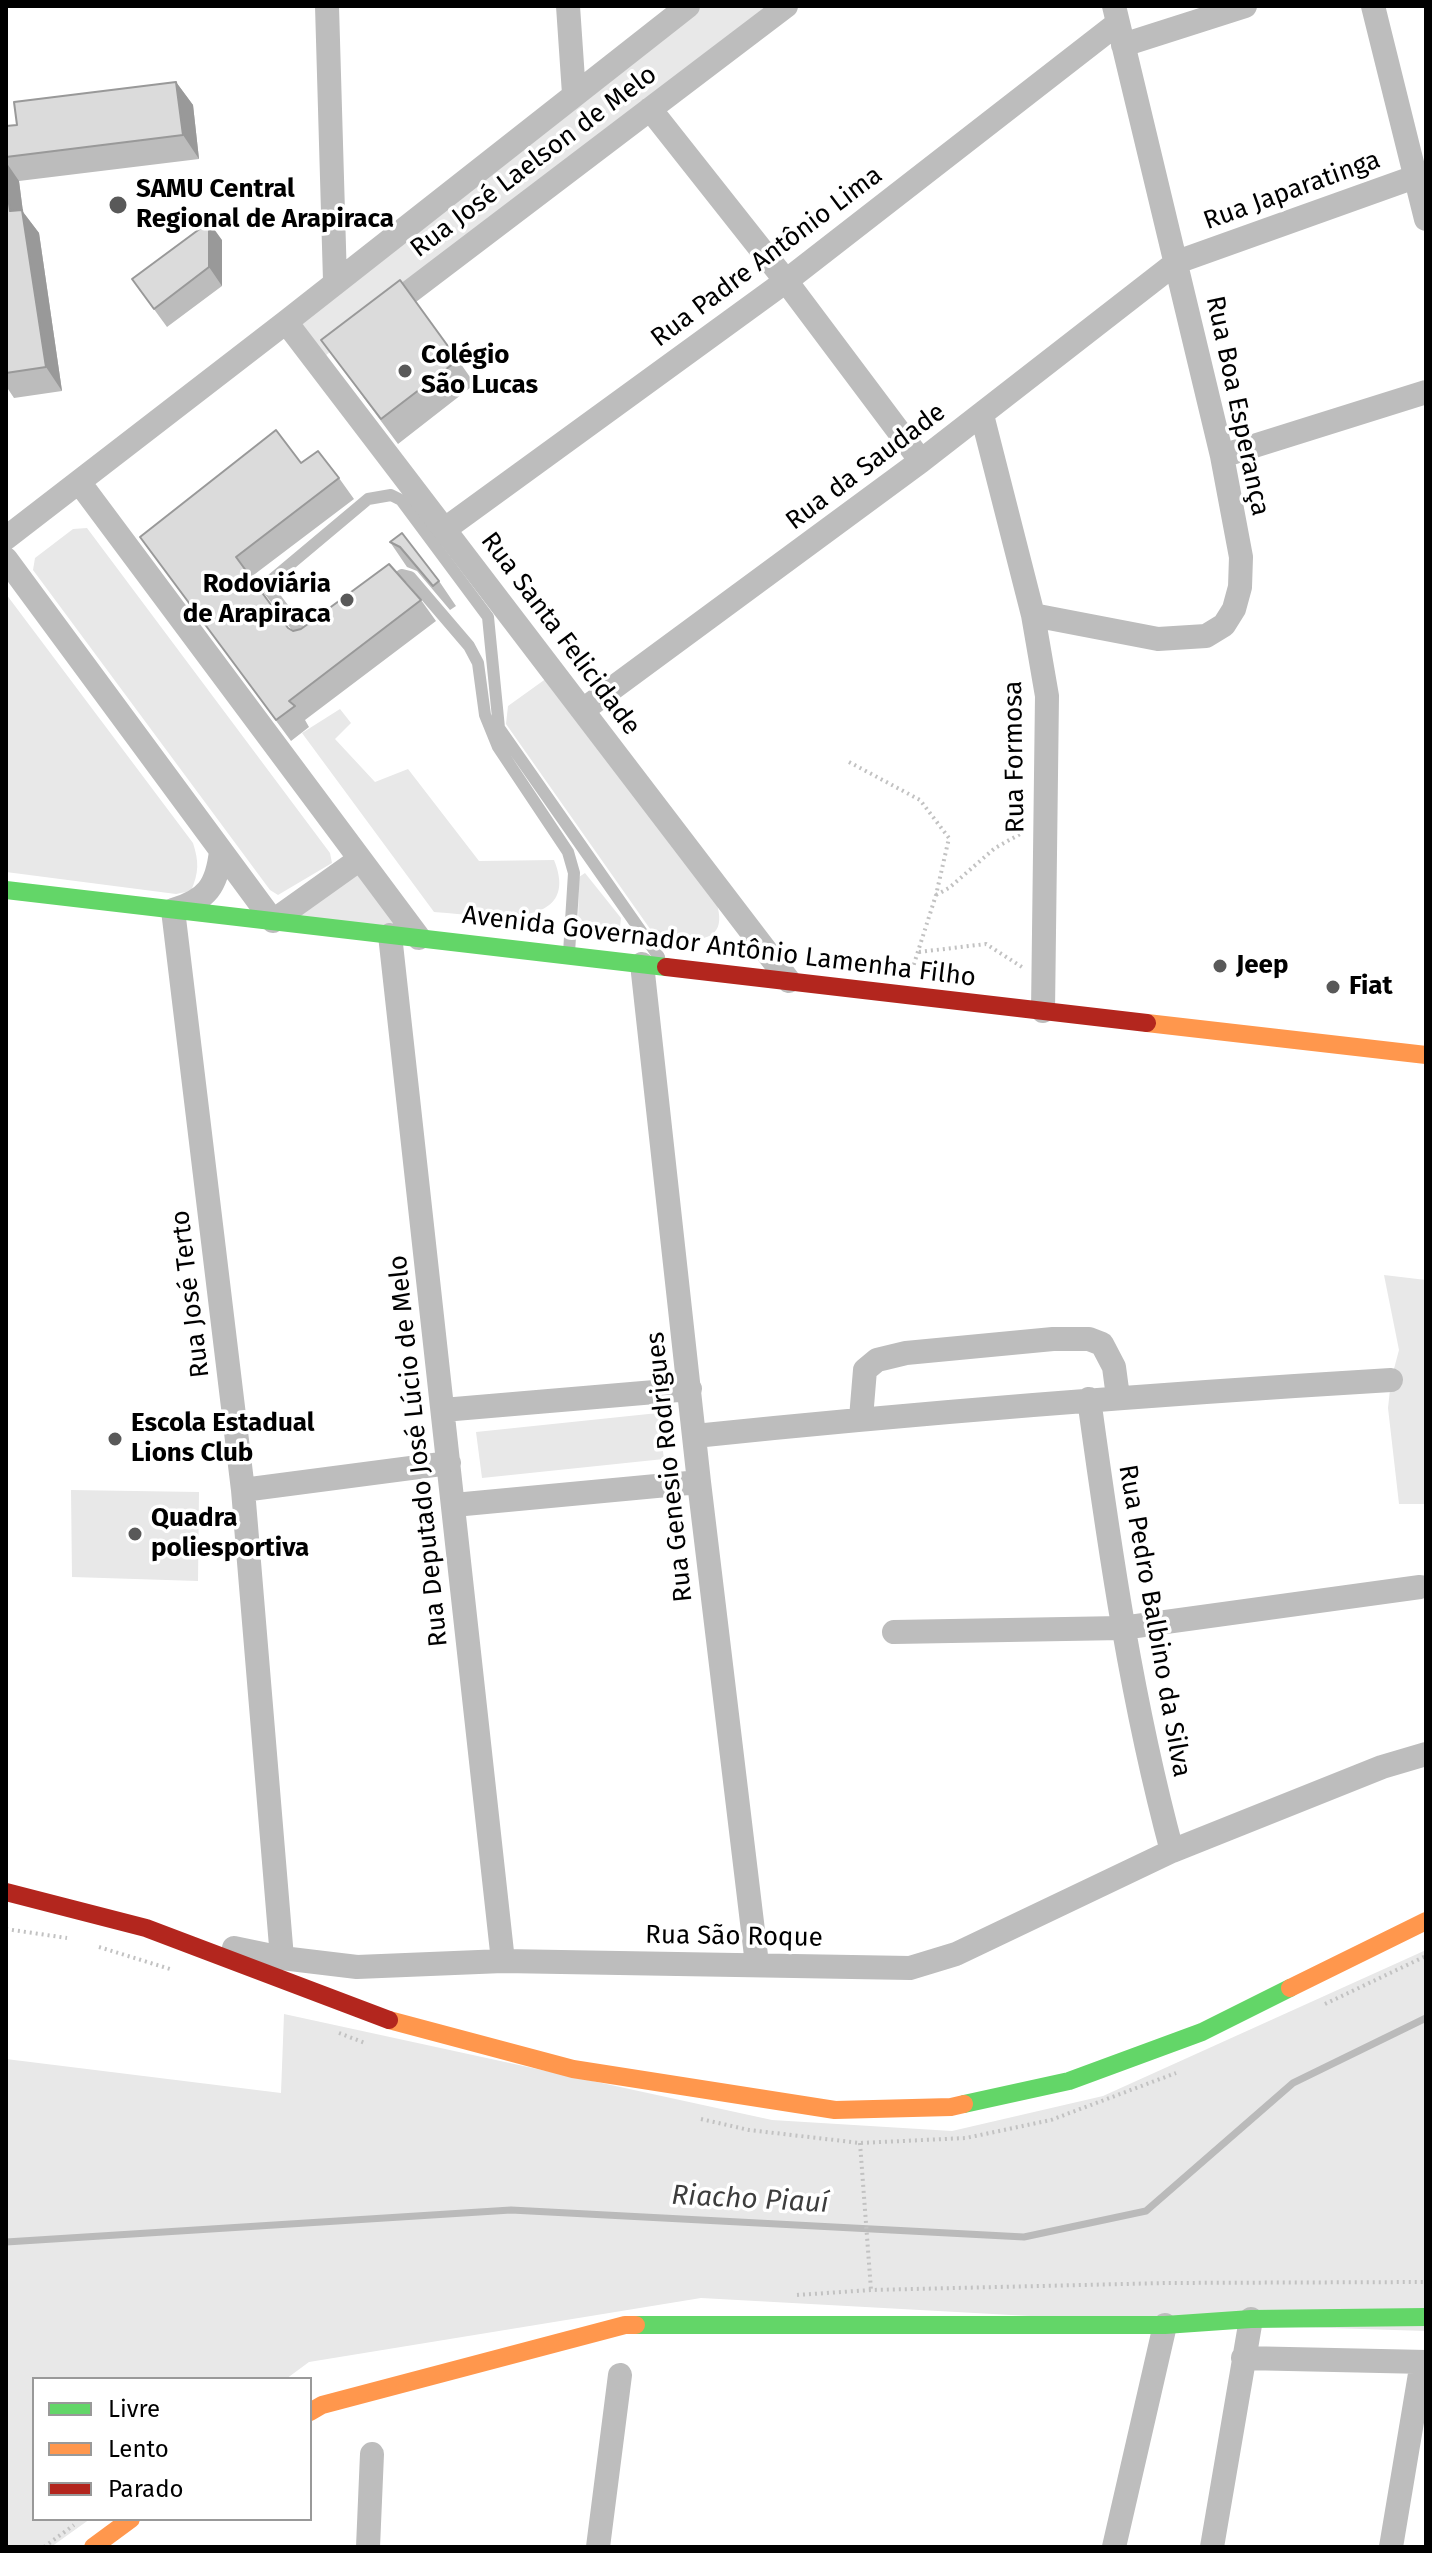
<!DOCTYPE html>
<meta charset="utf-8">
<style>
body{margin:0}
#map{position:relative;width:1432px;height:2553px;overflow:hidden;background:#fff;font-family:"Fira Sans",sans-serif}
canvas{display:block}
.frame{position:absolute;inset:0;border:8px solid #000;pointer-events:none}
.legend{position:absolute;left:32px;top:2377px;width:280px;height:144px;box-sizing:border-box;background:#fff;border:2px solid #999;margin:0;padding:10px 14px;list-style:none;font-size:24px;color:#000}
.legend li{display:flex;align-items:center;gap:16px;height:40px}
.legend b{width:40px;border:2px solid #999}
</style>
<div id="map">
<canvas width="1432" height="2553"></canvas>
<div class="frame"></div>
<ul class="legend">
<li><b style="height:10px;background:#63d668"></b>Livre</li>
<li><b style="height:10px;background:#ff974d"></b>Lento</li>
<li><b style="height:10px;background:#b3261e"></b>Parado</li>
</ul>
</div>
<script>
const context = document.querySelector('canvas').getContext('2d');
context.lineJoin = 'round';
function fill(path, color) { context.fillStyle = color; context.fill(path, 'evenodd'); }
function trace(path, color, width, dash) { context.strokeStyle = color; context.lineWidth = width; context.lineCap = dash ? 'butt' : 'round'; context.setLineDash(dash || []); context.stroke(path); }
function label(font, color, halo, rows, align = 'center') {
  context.font = font + ' "Fira Sans",sans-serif'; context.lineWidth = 7; context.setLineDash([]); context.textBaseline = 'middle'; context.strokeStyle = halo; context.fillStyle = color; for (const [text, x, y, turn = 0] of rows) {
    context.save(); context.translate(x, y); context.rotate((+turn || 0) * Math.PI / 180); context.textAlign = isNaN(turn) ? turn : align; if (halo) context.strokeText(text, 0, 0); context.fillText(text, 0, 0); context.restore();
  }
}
fill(new Path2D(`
 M688 6H786L317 362 286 322Z
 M87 528 330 853 332 863 278 895 270 890 33 570 35 558 73 529Z
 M6 594 193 843C199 862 199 872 191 891L176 894 6 872Z
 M547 678 716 901C732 950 686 939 655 936L506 724 508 706Z
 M340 709 351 723 335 739 375 782 408 769 479 861 554 860C585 936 473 914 434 912L302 733Z
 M360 859 419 938 273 921Z
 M585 873 621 918 620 927 578 923 579 877Z
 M1384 1275 1426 1280V1504H1399L1388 1408 1391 1380 1399 1350Z
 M658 1413 664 1459 482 1478 476 1432Z
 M71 1490 199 1492 198 1581 72 1577Z
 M1426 1950V2331L1139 2322 701 2298 309 2362 286 2379H34V2519H90L51 2547H6V2059L281 2093 284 2014 772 2120 952 2131 1103 2096Z`), '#e8e8e8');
trace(new Path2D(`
 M6 2242 511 2210 1024 2237 1146 2211 1293 2083 1426 2018`), '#bababa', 7);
trace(new Path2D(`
 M849 762 920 800 949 838 936 895 913 967
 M936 895 949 888 995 848 1022 833
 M919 952 986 944 1022 967
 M6 1929 67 1938
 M99 1947 170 1969
 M1325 2004 1426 1956
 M339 2033 365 2043
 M701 2119 749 2130 860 2143 966 2138 1051 2120 1176 2073
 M860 2143 871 2290
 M797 2295 871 2290 1166 2283 1426 2282
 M44 2547 74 2525`), '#c2c2c2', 4, [2, 4]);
trace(new Path2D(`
 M389 584 402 575 410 577 469 646 478 663 485 715 498 747 568 852 574 873 569 953
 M309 643 270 591 269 582 368 499 391 495 401 500 488 617 499 728 659 957`), '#bdbdbd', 12);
trace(new Path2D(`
 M327 6 335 281
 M568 6 574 94
 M1373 6 1426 219
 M1123 45 1245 6
 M650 109 786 281 921 461
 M383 312 786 6
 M286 322 789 981
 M982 415 1033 615 1047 696 1043 1011
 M1222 456 1426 392
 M79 482 419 938
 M445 529 786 281 1118 23
 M6 538 286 322 688 6
 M6 559 273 921 360 859
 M1033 615 1158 639 1206 636 1224 625 1234 609 1240 587 1241 557 1222 456 1114 6
 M583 710 921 461 1177 262 1426 173
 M221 851C217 886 207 900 173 910L243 1490 282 1958
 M390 935 503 1961
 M642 964 699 1482 757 1964
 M1089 1399C1110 1552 1132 1703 1172 1851
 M443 1410 690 1389
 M861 1418 865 1370 877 1360 906 1353 1053 1339H1089L1102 1344 1114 1367 1118 1397
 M695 1436C926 1412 1158 1394 1391 1380
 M243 1490 449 1463
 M454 1505 699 1482
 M894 1632 1122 1628 1420 1587
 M234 1948 282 1958 357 1967 503 1961 910 1968 956 1954 1172 1851 1382 1767 1426 1754
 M1243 2358 1426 2362
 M368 2547 372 2454
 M598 2547 620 2375
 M1114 2547 1165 2325
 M1212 2547 1251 2319
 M1391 2547 1422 2362`), '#bdbdbd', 24);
trace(new Path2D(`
 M6 890 666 967
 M964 2104 1069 2081 1202 2032 1290 1988
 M636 2325H1165L1251 2319 1426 2317`), '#63d668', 18);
trace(new Path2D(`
 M1147 1023 1426 1055
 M1290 1988 1426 1921
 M389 2020 573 2069 835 2110 951 2107 964 2104
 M310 2412 322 2405 625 2325H636
 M93 2547 131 2519`), '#ff974d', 18);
trace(new Path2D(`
 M666 967 1147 1023
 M6 1892 146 1928 389 2020`), '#b3261e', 18);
fill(new Path2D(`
 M176 82 193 105 199 159 19 181 23 212 39 233 62 391 14 398 6 386V126L17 125Z
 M222 240V286L167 327 132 279Z
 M321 340 458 360 475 384 398 444Z
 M301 463 339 478 354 499 251 577 288 628 293 631 301 629 421 600 436 621 305 720 309 727 291 741 140 537Z
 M402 533 439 581 456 606 450 610 417 571 407 567 390 542Z`), '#bcbcbc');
fill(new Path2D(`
 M176 82 193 105 199 159 183 135Z
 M6 162 19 181 23 212 39 233 62 391 46 367 10 211 6 182Z
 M209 222 222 240V286L209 267Z`), '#999');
const building = new Path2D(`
 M176 82 183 135 6 157V126L17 125 14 102Z
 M6 182 10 211 22 210 46 367 6 373Z
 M209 222V267L154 309 132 279Z
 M400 280 458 360 381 419 321 340Z
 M276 430 301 463 318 451 339 478 236 557 288 628 293 631 301 629 389 564 421 600 289 701 295 706 276 720 140 537Z
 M402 533 439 581 433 586 400 547 390 542Z`);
fill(building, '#dbdbdb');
trace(building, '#999', 2);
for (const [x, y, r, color] of [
 [118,205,10,"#595959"],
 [405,371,8,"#595959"],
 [347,600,8,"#595959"],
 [1220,966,8,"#595959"],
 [1333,987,8,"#595959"],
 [115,1439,8,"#595959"],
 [135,1534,8,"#595959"]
]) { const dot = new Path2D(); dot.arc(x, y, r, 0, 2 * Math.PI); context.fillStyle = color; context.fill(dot); trace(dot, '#fff', 3); }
label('26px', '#000', '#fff', [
 ["Rua José Laelson de Melo",534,162,-37],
 ["Rua Japaratinga",1292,191,-20],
 ["Rua Padre Antônio Lima",767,257,-37],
 ["Rua Boa Esperança",1237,406,78],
 ["Rua da Saudade",866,467,-37],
 ["Rua Santa Felicidade",560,634,53],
 ["Rua Formosa",1015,757,-91],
 ["Avenida Governador Antônio Lamenha Filho",719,947,7],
 ["Rua José Terto",191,1294,-97],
 ["Rua Deputado José Lúcio de Melo",419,1451,-96],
 ["Rua Genesio Rodrigues",670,1467,-96],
 ["Rua Pedro Balbino da Silva",1154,1621,80],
 ["Rua São Roque",734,1937,1]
]);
label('bold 26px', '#000', '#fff', [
 ["SAMU Central",136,190],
 ["Regional de Arapiraca",136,220],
 ["Colégio",421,356],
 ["São Lucas",421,386],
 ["Rodoviária",331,585,"right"],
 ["de Arapiraca",331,615,"right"],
 ["Jeep",1236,966],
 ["Fiat",1349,987],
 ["Escola Estadual",131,1424],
 ["Lions Club",131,1454],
 ["Quadra",151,1519],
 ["poliesportiva",151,1549]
], 'left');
label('italic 28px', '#3d3d3d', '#fff', [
 ["Riacho Piauí",750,2200,3]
]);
</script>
